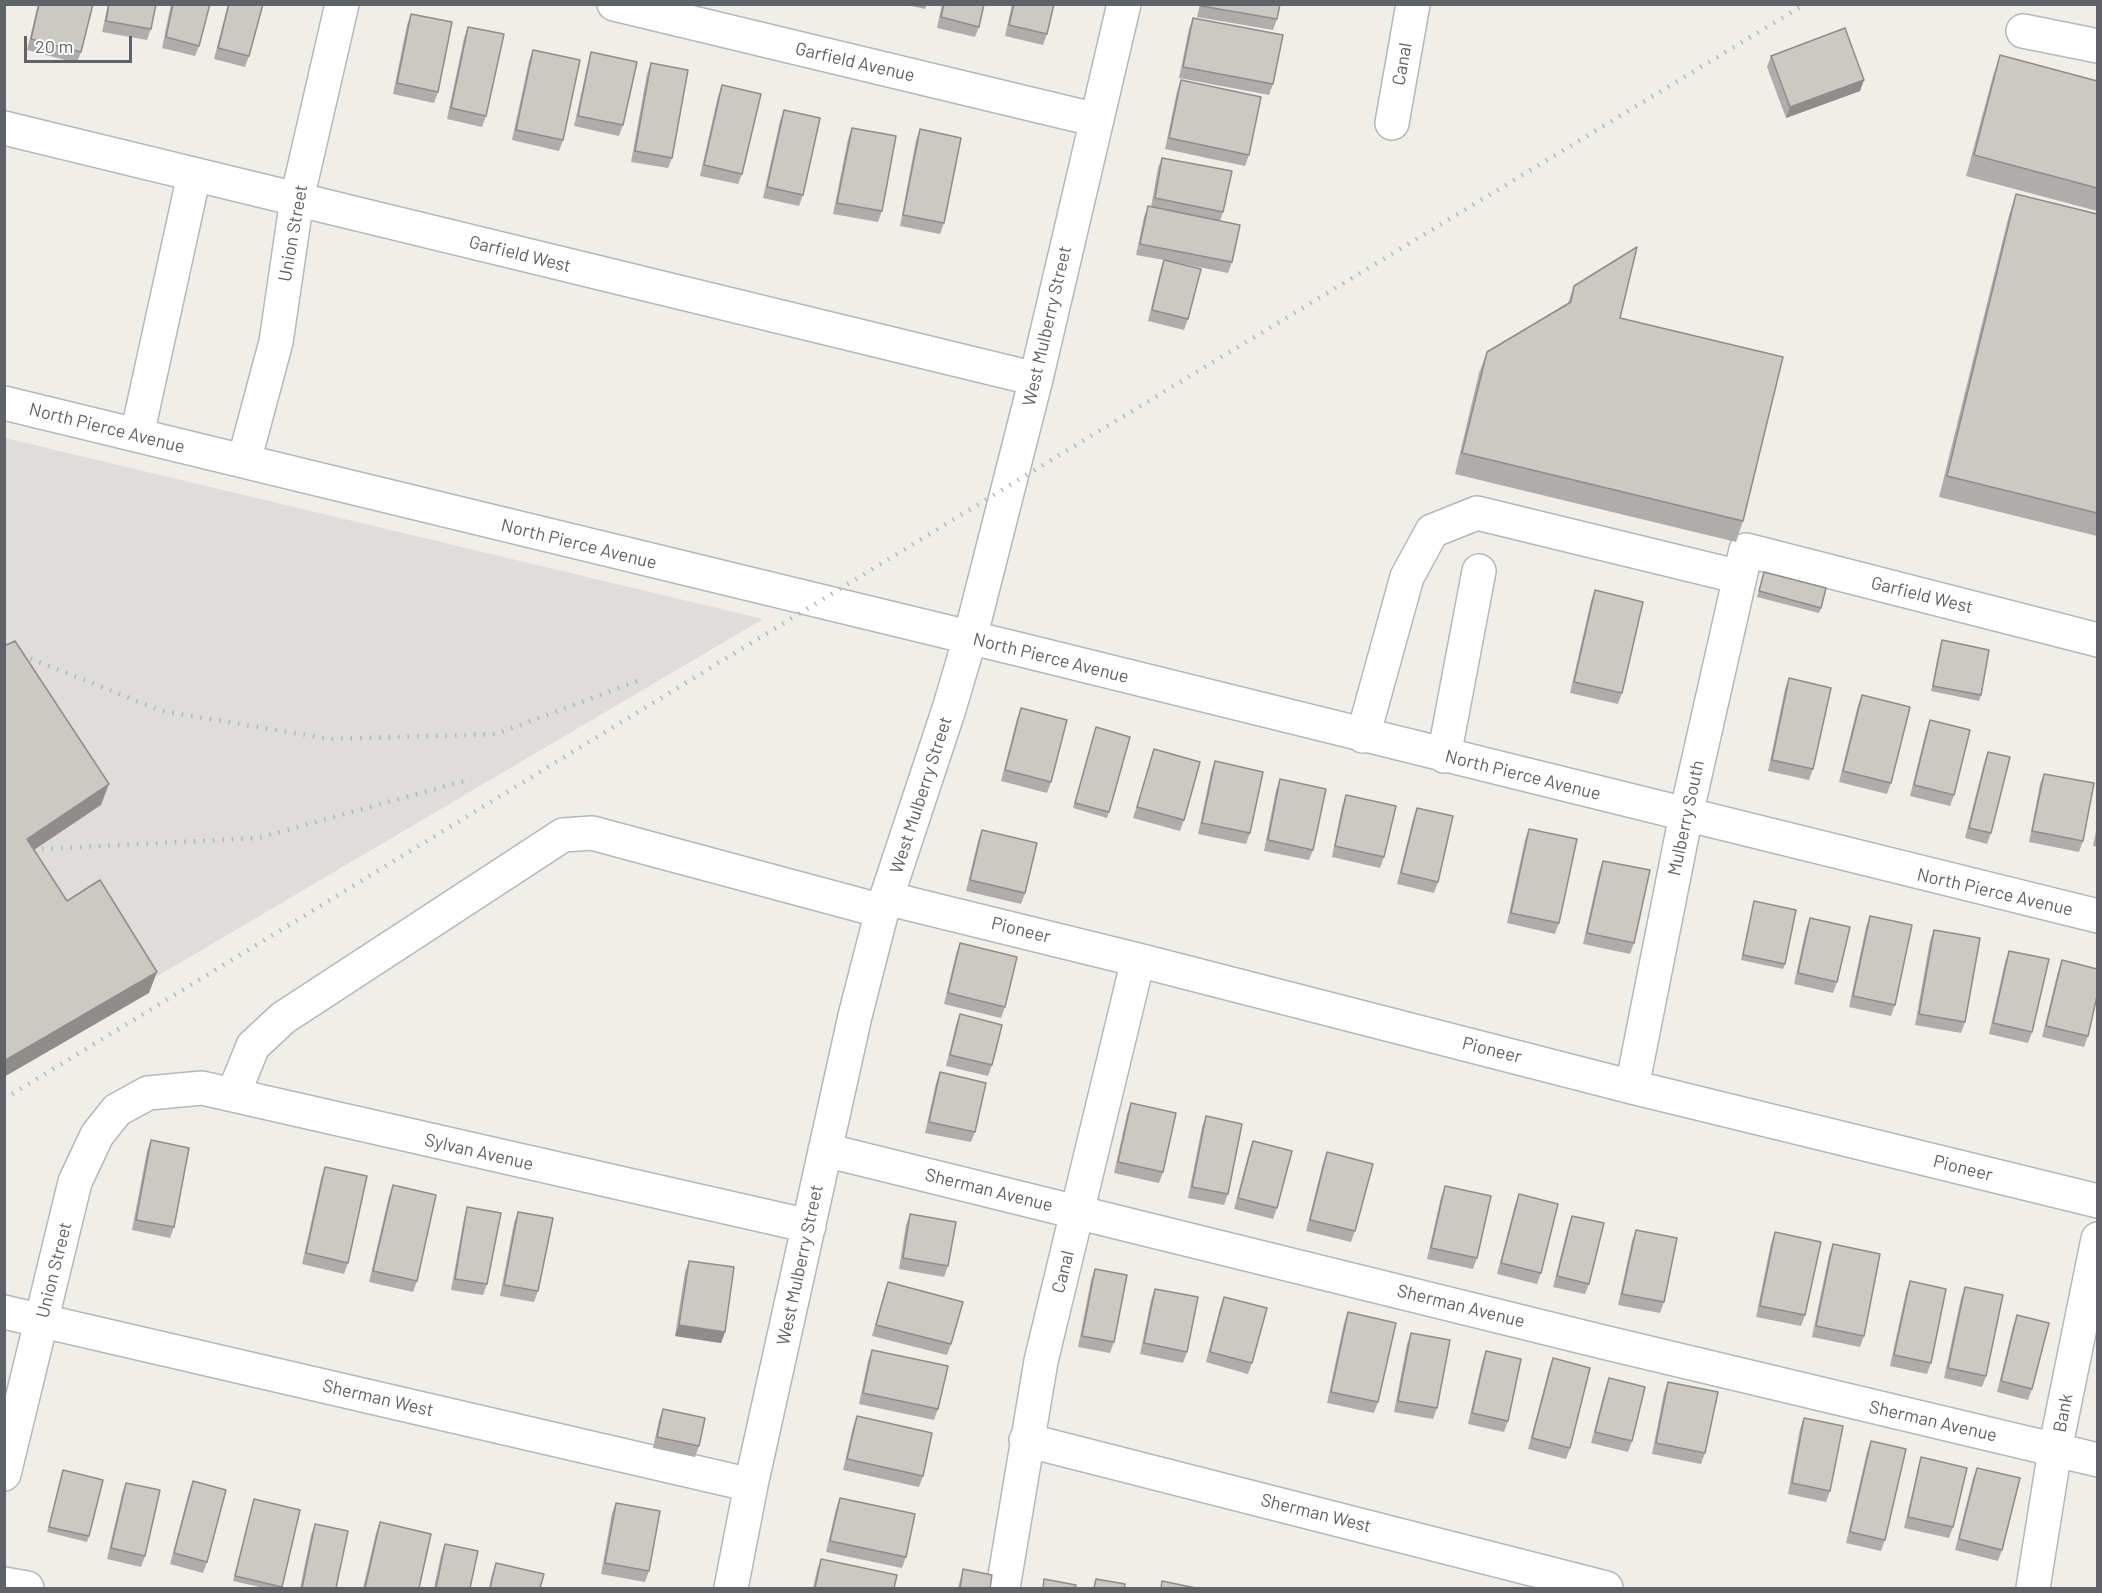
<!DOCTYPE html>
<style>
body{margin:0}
#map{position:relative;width:2102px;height:1593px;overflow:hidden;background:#efeee8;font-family:Barlow,sans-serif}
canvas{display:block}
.frame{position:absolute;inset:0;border:6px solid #5f6266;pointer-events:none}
.scale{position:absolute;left:24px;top:36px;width:108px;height:27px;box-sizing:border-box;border:3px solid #5f6266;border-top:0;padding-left:8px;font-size:18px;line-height:21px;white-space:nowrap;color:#5f6266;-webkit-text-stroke:4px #fff;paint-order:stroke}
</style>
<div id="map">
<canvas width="2102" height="1593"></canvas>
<div class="frame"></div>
<div class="scale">20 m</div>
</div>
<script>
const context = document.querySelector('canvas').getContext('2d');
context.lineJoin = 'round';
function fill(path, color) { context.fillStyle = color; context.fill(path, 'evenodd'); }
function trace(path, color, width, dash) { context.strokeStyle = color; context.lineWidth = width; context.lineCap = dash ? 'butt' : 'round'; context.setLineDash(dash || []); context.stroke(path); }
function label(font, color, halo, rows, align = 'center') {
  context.font = font + ' Barlow,sans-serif'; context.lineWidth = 6; context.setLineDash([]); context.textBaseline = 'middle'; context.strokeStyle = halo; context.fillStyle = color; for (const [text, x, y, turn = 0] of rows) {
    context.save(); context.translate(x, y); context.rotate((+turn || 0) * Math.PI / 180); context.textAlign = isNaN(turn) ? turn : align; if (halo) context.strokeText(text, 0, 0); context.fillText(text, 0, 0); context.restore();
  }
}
fill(new Path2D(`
 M5 438 763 619 5 1066Z`), '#deddda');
const minor = new Path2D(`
 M614 4 1097 120
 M2023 31 2098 46
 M1392 123 1413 4
 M4 128 1036 379
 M4 403 1026 651 2098 916
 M137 435 194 175
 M244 461 276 342 297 199 342 4
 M1363 736 1407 577 1432 531 1477 513 1740 577
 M1444 756 1479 571
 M886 898 1138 960 1632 1087 2098 1201
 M1632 1087 1686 815 1746 550 2098 640
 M233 1095 253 1046 283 1018 563 835 592 833 882 911
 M825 1150 1603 1342 2098 1460
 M4 1312 751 1485
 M1026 1440 1606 1588
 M4 1474 75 1182 97 1135 117 1110 148 1093 202 1088 809 1226
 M4 1584 27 1588
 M731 1588 751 1485 855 1016 882 911 949 709 970 638 1036 379 1124 4
 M1003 1588 1041 1361 1138 960
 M2033 1588 2055 1450 2098 1239`);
trace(minor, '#b5b7ba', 36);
trace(minor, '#fff', 33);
trace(new Path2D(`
 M4 648 162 711 330 739 496 734 640 680
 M42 849 258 838 471 779
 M4 1099 1010 485 1805 4`), '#b5b6b6', 4.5, [1.5, 8]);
fill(new Path2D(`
 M38 4H93L81 52 77 63 27 50Z
 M108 4H156L151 29 147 40 102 32Z
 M171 4H210L199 46 195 56 162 48Z
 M228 4H263L249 56 245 67 214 59Z
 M902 4H927L925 9Z
 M942 4H984L979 27 975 37 937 28Z
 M1012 4H1054L1047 34 1043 45 1005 36Z
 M1200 4H1280L1277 19 1273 30 1197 17Z
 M411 14 438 92 434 103 393 94 407 25Z
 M1193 18 1273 84 1269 95 1179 78 1189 29Z
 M468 27 486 116 482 127 447 119 464 38Z
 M533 50 563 140 559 151 512 140 529 61Z
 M591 52 623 125 619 136 574 126 588 63Z
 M2000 55 2097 81V211L1966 176 1993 76Z
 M1771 56 1860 91 1786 118 1767 67Z
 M651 63 672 158 668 168 631 162 647 74Z
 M1181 80 1249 155 1245 166 1165 149 1177 91Z
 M722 85 742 174 738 184 700 176 718 96Z
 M784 110 803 195 799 206 763 198 780 121Z
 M852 128 882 211 878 222 833 214 848 139Z
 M920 129 944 223 940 234 900 226 916 140Z
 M1162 158 1223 212 1220 221 1232 262 1228 273 1169 261 1188 319 1184 330 1148 321 1160 271 1164 260 1136 255 1144 217 1148 206 1151 207 1158 168Z
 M2016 194 2097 214V536L1939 497 2009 215Z
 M1574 286 1620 318 1743 521 1736 542 1455 474 1479 373 1487 352 1568 303Z
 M1764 572 1821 608 1819 613 1757 597Z
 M1595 590 1622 693 1618 704 1570 693 1591 601Z
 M1942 640 1981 695 1979 701 1931 691 1940 646Z
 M1789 678 1813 769 1809 780 1768 771 1785 689Z
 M1862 695 1891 783 1887 794 1839 782 1858 705Z
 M1021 708 1051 782 1047 793 1001 781 1017 719Z
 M1930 720 1954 795 1950 806 1910 796 1926 731Z
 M1096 727 1109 812 1107 818 1073 808Z
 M1154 749 1184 820 1180 831 1133 818Z
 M1988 752 1991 833 1987 844 1965 838 1984 763Z
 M1215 761 1250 833 1246 844 1198 834 1211 772Z
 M2044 774 2083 841 2079 852 2029 842 2040 784Z
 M1280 779 1313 850 1309 860 1264 851 1276 790Z
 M1346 795 1384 857 1380 868 1332 857 1342 806Z
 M1417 808 1438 882 1434 893 1397 884 1413 819Z
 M2097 826V847L2093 846Z
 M1529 829 1559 923 1555 934 1507 923 1525 840Z
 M982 830 1025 893 1021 904 966 891 978 841Z
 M1603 861 1634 943 1630 954 1583 944 1599 872Z
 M1754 901 1785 964 1783 969 1741 960Z
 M1870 916 1895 1005 1891 1016 1849 1007 1866 927Z
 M1810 918 1837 982 1833 993 1794 984 1806 929Z
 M1934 930 1965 1022 1961 1033 1915 1025 1930 941Z
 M960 943 1005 1007 1001 1018 944 1004 956 954Z
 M2009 951 2032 1032 2028 1043 1989 1034 2005 962Z
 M2062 960 2088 1036 2084 1047 2042 1037 2058 971Z
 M960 1014 992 1065 988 1076 946 1066 956 1025Z
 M940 1072 975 1132 971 1142 925 1133 936 1083Z
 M1131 1103 1163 1172 1159 1183 1114 1173 1127 1114Z
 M1206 1116 1228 1194 1224 1205 1188 1198 1202 1127Z
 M151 1140 174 1227 170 1238 132 1230 147 1151Z
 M1253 1141 1277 1208 1273 1219 1234 1209 1249 1152Z
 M1327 1152 1355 1231 1351 1242 1306 1231 1323 1163Z
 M325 1167 348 1263 344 1274 302 1264 321 1178Z
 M393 1185 417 1281 413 1292 369 1282 389 1196Z
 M1445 1186 1477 1258 1473 1269 1427 1259 1441 1197Z
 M1519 1194 1541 1273 1537 1284 1497 1274 1515 1205Z
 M467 1207 487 1284 483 1295 451 1290 464 1218Z
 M518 1212 538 1291 534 1302 500 1296 514 1223Z
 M910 1214 948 1266 944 1277 899 1269 906 1225Z
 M1572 1216 1589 1284 1585 1294 1553 1287 1568 1227Z
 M1636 1230 1664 1302 1660 1313 1618 1305 1632 1241Z
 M1775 1232 1805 1315 1801 1326 1756 1317 1771 1243Z
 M1833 1244 1864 1336 1860 1347 1812 1337 1829 1255Z
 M689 1261 725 1332 721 1343 675 1336 685 1272Z
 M1095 1269 1114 1342 1110 1353 1078 1347 1091 1280Z
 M1910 1281 1931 1363 1927 1374 1890 1366 1906 1292Z
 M888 1282 951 1344 947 1355 872 1336 884 1293Z
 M1965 1287 1986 1376 1982 1387 1944 1378 1961 1298Z
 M1155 1289 1187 1352 1183 1363 1140 1354 1151 1300Z
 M1224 1297 1252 1363 1248 1374 1206 1362 1220 1308Z
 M1348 1312 1378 1402 1374 1413 1327 1403 1344 1323Z
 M2017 1315 2032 1389 2028 1400 1997 1392 2013 1326Z
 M1411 1333 1437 1408 1433 1419 1394 1412 1407 1344Z
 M872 1350 938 1409 934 1420 859 1404 868 1361Z
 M1486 1351 1508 1421 1504 1432 1468 1424 1482 1362Z
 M1553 1358 1570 1448 1566 1459 1528 1449 1549 1369Z
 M1609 1378 1632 1441 1628 1452 1591 1443 1605 1389Z
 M1668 1382 1705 1453 1701 1464 1652 1454 1664 1393Z
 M663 1409 699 1446 695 1457 653 1448 659 1420Z
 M857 1416 923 1476 919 1487 843 1470 853 1427Z
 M1804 1418 1830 1491 1826 1502 1788 1494 1800 1429Z
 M1871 1441 1885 1540 1881 1551 1846 1543 1867 1452Z
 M1921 1457 1953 1527 1949 1538 1904 1528 1918 1468Z
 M1977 1468 2002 1550 1998 1561 1955 1550 1973 1478Z
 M63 1470 89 1536 87 1542 47 1532Z
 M193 1481 207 1562 203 1573 170 1564 189 1492Z
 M126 1483 145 1556 141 1567 107 1559 122 1494Z
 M840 1498 906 1557 902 1568 826 1552 836 1509Z
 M254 1499 300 1510 281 1588H264L233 1581Z
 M616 1503 649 1571 645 1582 601 1574 612 1513Z
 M380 1522 419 1588H363L376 1533Z
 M315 1524 336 1588H300L311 1535Z
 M445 1544 470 1588H434L441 1555Z
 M821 1559 894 1588H813L817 1570Z
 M496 1563 540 1588H489L492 1574Z
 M963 1569 990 1588H958L960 1580Z`), '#afada9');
fill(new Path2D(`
 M1864 80 1860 91 1786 118 1790 107Z
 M109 784 101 805 19 860 27 839Z
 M157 972 149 993 4 1077V1061Z
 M679 1325 725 1332 721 1343 675 1336Z`), '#8e8d89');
const building = new Path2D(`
 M39 4H93L81 52 31 39Z
 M109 4H156L151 29 106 21Z
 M173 4H210L199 46 166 37Z
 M229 4H263L249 56 218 48Z
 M944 4H984L979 27 941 17Z
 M1014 4H1054L1047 34 1009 25Z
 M1202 4H1280L1277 19 1201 6Z
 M411 14 452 22 438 92 397 83Z
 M1193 18 1283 35 1273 84 1183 67Z
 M468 27 504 34 486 116 451 108Z
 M1845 28 1864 80 1790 107 1771 56Z
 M533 50 580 60 563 140 516 130Z
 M591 52 637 62 623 125 578 116Z
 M2000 55 2097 81V188L1974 155Z
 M651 63 688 70 672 158 635 151Z
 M1181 80 1261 97 1249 155 1169 138Z
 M722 85 761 94 742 174 704 165Z
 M784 110 820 118 803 195 767 187Z
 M852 128 896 136 882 211 837 203Z
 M920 129 961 138 944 223 903 215Z
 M1162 158 1232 171 1223 212 1155 198Z
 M2016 194 2097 214V513L1947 476Z
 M1148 206 1240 225 1232 262 1140 244Z
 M1637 247 1620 318 1783 357 1743 521 1462 453 1487 352 1571 302 1574 286Z
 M1164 260 1201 269 1188 319 1152 310Z
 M1764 572 1826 588 1821 608 1759 591Z
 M1595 590 1643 602 1622 693 1574 682Z
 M1942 640 1989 650 1981 695 1933 686Z
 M15 641 109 784 27 839 67 901 100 880 157 972 4 1061V646Z
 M1789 678 1831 688 1813 769 1772 760Z
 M1862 695 1910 707 1891 783 1843 771Z
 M1021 708 1067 720 1051 782 1005 770Z
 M1930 720 1970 730 1954 795 1914 785Z
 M1096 727 1130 737 1109 812 1075 803Z
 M1154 749 1200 762 1184 820 1137 807Z
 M1988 752 2010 757 1991 833 1969 828Z
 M1215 761 1263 772 1250 833 1202 823Z
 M2044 774 2094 783 2083 841 2032 831Z
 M1280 779 1326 789 1313 850 1268 840Z
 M1346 795 1396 806 1384 857 1335 846Z
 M1417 808 1453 816 1438 882 1401 873Z
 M1529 829 1577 839 1559 923 1511 913Z
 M982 830 1037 843 1025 893 970 880Z
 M1603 861 1650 870 1634 943 1587 933Z
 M1754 901 1796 910 1785 964 1743 955Z
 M1870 916 1912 925 1895 1005 1853 996Z
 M1810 918 1850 927 1837 982 1798 973Z
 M1934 930 1980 938 1965 1022 1919 1014Z
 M960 943 1017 957 1005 1007 948 993Z
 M2009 951 2049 959 2032 1032 1993 1023Z
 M2062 960 2097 969V996L2088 1036 2046 1026Z
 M960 1014 1002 1025 992 1065 950 1055Z
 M940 1072 986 1083 975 1132 929 1122Z
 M1131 1103 1176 1113 1163 1172 1118 1162Z
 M1206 1116 1242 1124 1228 1194 1192 1187Z
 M151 1140 189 1148 174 1227 136 1220Z
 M1253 1141 1292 1151 1277 1208 1238 1198Z
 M1327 1152 1373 1164 1355 1231 1310 1220Z
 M325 1167 367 1176 348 1263 306 1253Z
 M393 1185 436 1195 417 1281 373 1271Z
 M1445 1186 1491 1196 1477 1258 1431 1248Z
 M1519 1194 1558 1204 1541 1273 1501 1263Z
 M467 1207 501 1213 487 1284 455 1279Z
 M518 1212 553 1218 538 1291 504 1285Z
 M910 1214 956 1222 948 1266 903 1258Z
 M1572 1216 1604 1223 1589 1284 1557 1276Z
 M1636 1230 1677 1238 1664 1302 1622 1294Z
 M1775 1232 1821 1242 1805 1315 1760 1306Z
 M1833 1244 1880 1254 1864 1336 1816 1326Z
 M689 1261 734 1267 725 1332 679 1325Z
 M1095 1269 1127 1275 1114 1342 1082 1336Z
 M1910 1281 1946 1289 1931 1363 1894 1355Z
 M888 1282 963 1302 951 1344 876 1325Z
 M1965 1287 2003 1295 1986 1376 1948 1368Z
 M1155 1289 1198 1297 1187 1352 1144 1343Z
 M1224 1297 1267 1308 1252 1363 1210 1352Z
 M1348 1312 1396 1323 1378 1402 1331 1392Z
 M2017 1315 2049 1323 2032 1389 2001 1381Z
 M1411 1333 1450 1340 1437 1408 1398 1401Z
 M872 1350 948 1366 938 1409 863 1393Z
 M1486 1351 1521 1359 1508 1421 1472 1413Z
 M1553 1358 1590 1368 1570 1448 1532 1438Z
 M1609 1378 1645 1387 1632 1441 1595 1432Z
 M1668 1382 1718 1392 1705 1453 1656 1443Z
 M663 1409 705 1418 699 1446 657 1437Z
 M857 1416 932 1433 923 1476 847 1459Z
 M1804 1418 1843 1426 1830 1491 1792 1483Z
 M1871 1441 1906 1449 1885 1540 1850 1532Z
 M1921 1457 1967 1468 1953 1527 1908 1517Z
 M1977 1468 2020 1478 2002 1550 1959 1539Z
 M63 1470 103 1480 89 1536 49 1527Z
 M193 1481 226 1490 207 1562 174 1553Z
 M126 1483 160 1490 145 1556 111 1548Z
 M840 1498 915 1514 906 1557 830 1541Z
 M254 1499 300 1510 282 1587 235 1576Z
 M616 1503 660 1511 649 1571 605 1563Z
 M380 1522 431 1534 419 1588H365Z
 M315 1524 348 1531 336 1588H302Z
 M445 1544 478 1551 470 1588H436Z
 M821 1559 897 1575 894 1588H815Z
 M496 1563 544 1574 540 1588H490Z
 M963 1569 992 1575 990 1588H960Z
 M1044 1579 1076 1585 1075 1588H1043Z
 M1096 1579 1125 1584 1124 1588H1094Z
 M1162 1581 1196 1588H1161Z`);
fill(building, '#cbc9c4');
trace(building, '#8e8d89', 1.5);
label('18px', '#5f6266', '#fff', [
 ["Garfield Avenue",855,62,13],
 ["Canal",1402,64,-80],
 ["Union Street",293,233,-80],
 ["Garfield West",520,254,14],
 ["West Mulberry Street",1047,326,-77],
 ["North Pierce Avenue",107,428,14],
 ["North Pierce Avenue",579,544,14],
 ["Garfield West",1922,595,14],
 ["North Pierce Avenue",1051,658,14],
 ["North Pierce Avenue",1523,775,14],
 ["West Mulberry Street",921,795,-72],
 ["Mulberry South",1686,818,-78],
 ["North Pierce Avenue",1995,892,13],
 ["Pioneer",1021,930,14],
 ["Pioneer",1492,1050,14],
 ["Sylvan Avenue",479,1152,13],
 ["Pioneer",1963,1168,14],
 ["Sherman Avenue",989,1190,14],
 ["West Mulberry Street",800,1265,-78],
 ["Union Street",54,1270,-76],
 ["Canal",1063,1272,-76],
 ["Sherman Avenue",1461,1306,14],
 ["Sherman West",378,1398,13],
 ["Bank",2063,1413,-79],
 ["Sherman Avenue",1933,1421,13],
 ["Sherman West",1316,1513,14]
]);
</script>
